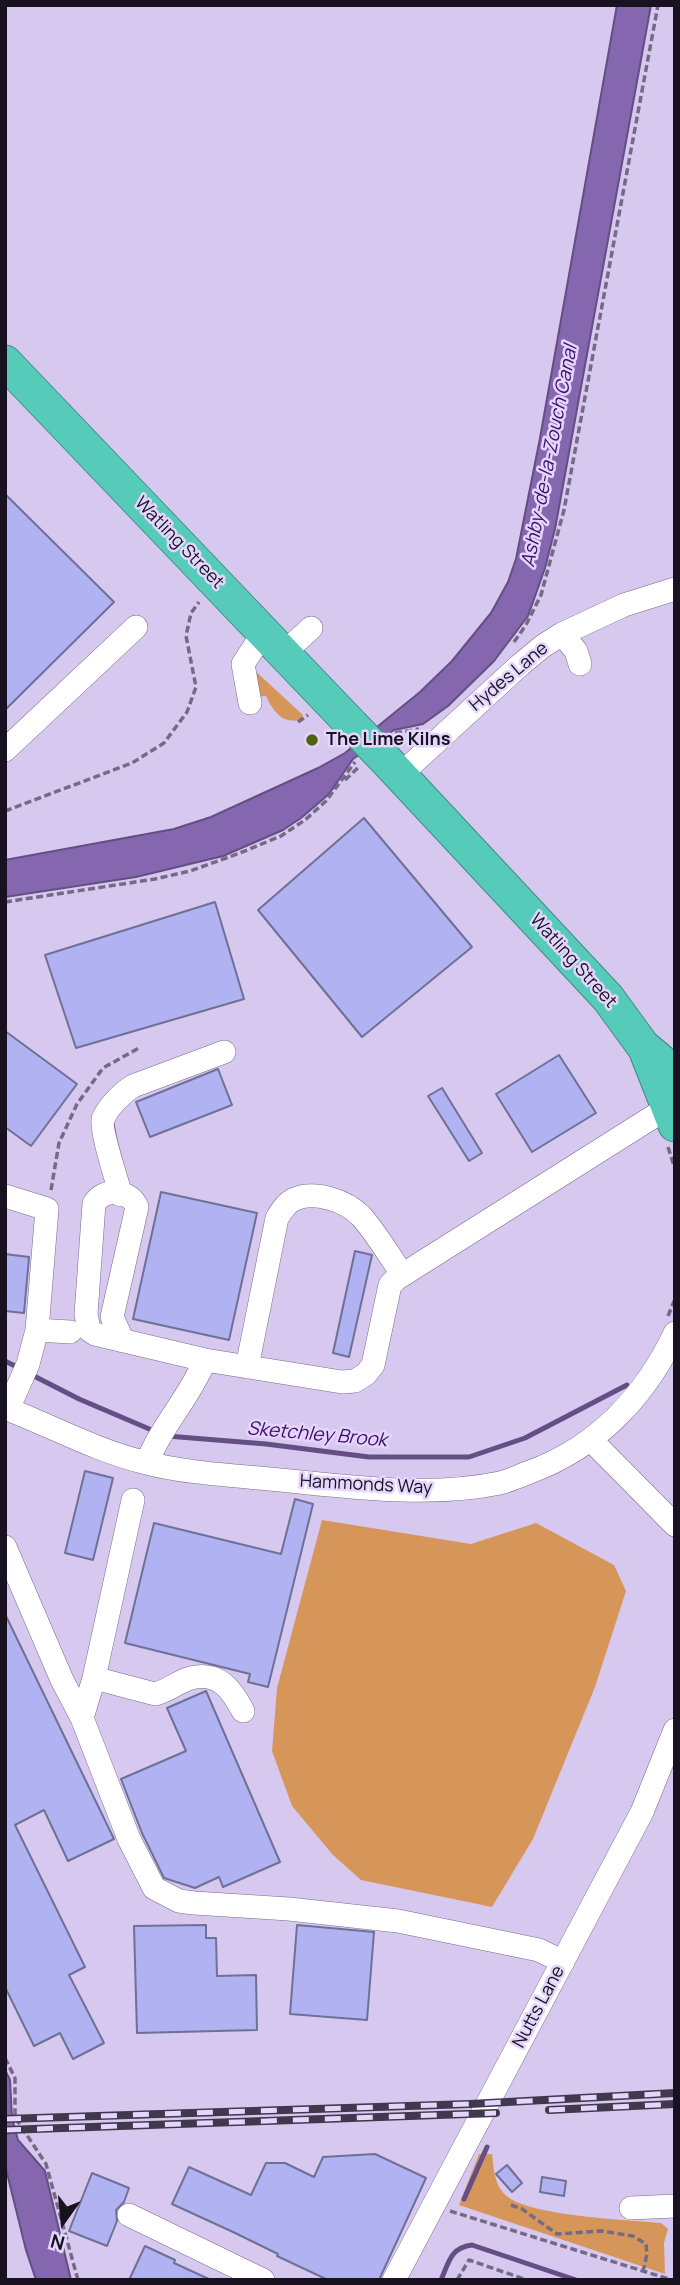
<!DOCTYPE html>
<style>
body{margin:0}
#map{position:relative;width:680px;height:2285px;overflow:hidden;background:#d7c8f0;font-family:Manrope,sans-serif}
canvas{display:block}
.frame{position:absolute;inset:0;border:7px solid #181220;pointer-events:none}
.north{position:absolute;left:28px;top:2187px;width:70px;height:70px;-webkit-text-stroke:5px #e4d5fd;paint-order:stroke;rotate:195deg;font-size:19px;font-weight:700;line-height:28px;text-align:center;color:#181220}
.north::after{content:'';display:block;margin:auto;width:24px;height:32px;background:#181220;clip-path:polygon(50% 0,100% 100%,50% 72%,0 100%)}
</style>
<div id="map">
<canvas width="680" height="2285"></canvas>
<div class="frame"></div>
<div class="north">N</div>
</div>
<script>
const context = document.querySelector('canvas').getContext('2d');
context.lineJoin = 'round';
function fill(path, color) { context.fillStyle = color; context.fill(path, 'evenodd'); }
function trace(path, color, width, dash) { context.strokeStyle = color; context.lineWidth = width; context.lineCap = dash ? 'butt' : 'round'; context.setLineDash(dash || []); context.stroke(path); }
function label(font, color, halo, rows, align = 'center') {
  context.font = font + ' Manrope,sans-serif'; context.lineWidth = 5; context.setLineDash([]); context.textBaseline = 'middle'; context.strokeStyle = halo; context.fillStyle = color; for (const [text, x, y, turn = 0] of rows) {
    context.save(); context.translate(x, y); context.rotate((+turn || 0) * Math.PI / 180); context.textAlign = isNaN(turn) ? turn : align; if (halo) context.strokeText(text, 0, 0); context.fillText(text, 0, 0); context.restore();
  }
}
fill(new Path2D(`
 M252 668 303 715 300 720C282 724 273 711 266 696L254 697Z
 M322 1520 471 1544 536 1523 614 1565 626 1591 595 1687 533 1839 492 1907 361 1880 333 1855 292 1806 272 1751 277 1688Z
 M479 2154H492C494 2170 494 2186 508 2197 533 2216 627 2220 661 2223L668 2229 664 2243 665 2274 459 2205Z`), '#d79659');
const water = new Path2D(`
 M617 5H651L555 529 545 568 528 616 494 661 448 706 423 724 394 730 353 759 329 794 301 818 283 830 223 856 136 877 5 897V860L174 829 211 817 318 768 345 753 420 692 452 661 491 613 508 582 516 559 540 438Z
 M5 2070 10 2080 12 2118 18 2140 45 2171 71 2280H36L26 2250 5 2165Z`);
fill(water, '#8567af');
trace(water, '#644e84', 2);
trace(new Path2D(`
 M5 1361 21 1369
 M30 1374 79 1399 154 1431
 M167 1436 266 1444 369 1457H469L525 1438 627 1385
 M464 2199 487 2147
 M441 2280C449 2262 450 2248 472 2245L576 2280`), '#644e84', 5);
const building = new Path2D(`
 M5 494 114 602 5 710Z
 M364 818 472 947 362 1037 258 910Z
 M215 902 244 999 76 1048 45 955Z
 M5 1031 77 1084 31 1146 5 1127Z
 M559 1055 596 1113 532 1152 496 1094Z
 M218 1069 232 1105 150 1137 136 1102Z
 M442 1088 482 1153 469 1161 428 1096Z
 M161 1192 257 1213 229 1340 133 1319Z
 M355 1251 372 1255 349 1357 333 1353Z
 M5 1254 29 1257 24 1313 5 1311Z
 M85 1471 113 1478 93 1560 65 1553Z
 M295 1499 313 1504 268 1687 248 1682 250 1674 125 1643 154 1523 281 1554Z
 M5 1614 114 1839 68 1861 44 1810 15 1825 85 1967 69 1975 104 2043 73 2059 60 2033 34 2046 5 1987Z
 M206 1691 280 1862 223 1887 219 1877 195 1888 164 1878 142 1833 121 1779 186 1751 167 1708Z
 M206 1925V1938H216L217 1976 256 1975 257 2030 137 2033 134 1926Z
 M297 1925 374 1932 367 2020 290 2014Z
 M375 2154 426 2178 379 2280H328L277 2256 278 2254 233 2232 172 2204 189 2167 251 2195 266 2163H285L314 2177 323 2157Z
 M507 2165 522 2183 512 2192 496 2174Z
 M92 2173 129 2188 124 2202 116 2210 117 2221 107 2246 69 2231Z
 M542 2177 566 2181 564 2196 540 2192Z
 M145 2246 175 2260 174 2263 211 2280H129Z`);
fill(building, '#b0b2f2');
trace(building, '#6f7095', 2);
const minor = new Path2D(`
 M562 634 576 651 580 664
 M284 653 311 628
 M250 703 243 664 264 632
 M5 750 136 627
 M400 775 520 665 543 646 562 634 624 605 675 589
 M121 1195C117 1182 100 1128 103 1119 108 1107 122 1093 133 1086L224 1052
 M5 1196 47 1209 37 1330 28 1364 8 1409
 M37 1330 70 1332
 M123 1341 112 1317 137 1207C131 1190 103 1187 94 1204L86 1314 89 1330 95 1334 205 1360 342 1382 355 1381 366 1374 373 1365 390 1285 396 1279 667 1108
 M247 1367 277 1218C282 1210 287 1202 295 1199 315 1190 346 1201 361 1216 376 1233 389 1255 402 1274
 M5 1408C51 1426 95 1450 143 1462 187 1474 243 1476 290 1481 358 1488 432 1497 500 1483 511 1480 521 1475 530 1472 597 1447 645 1397 675 1333
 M591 1440 675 1525
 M147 1463C161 1426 190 1397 205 1360
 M133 1500 94 1678 82 1718 129 1839 154 1888 179 1901 194 1903 289 1909 398 1921 539 1950 563 1962
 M5 1547 62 1680 82 1718
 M94 1678 155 1694C168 1691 179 1681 191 1678 219 1671 232 1690 243 1711
 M631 2208 675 2206
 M129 2215 263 2280
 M394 2280 642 1812 675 1730`);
const highway = new Path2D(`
 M5 362 352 725
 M384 758 608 998 643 1046 675 1073
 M645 1049 675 1125`);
trace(minor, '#77698d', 24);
trace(highway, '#418a84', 35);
trace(new Path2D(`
 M514 642 526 625 541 595 564 510 658 5
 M298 722 308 715
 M395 733 419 729
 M345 780 360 766
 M5 811 132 763 164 743 187 712 196 687 186 636 191 613 199 602
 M5 902 155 879 190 871 240 853 281 836 305 820 326 801 355 762
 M668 1147 675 1169
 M51 1190 59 1143 77 1104 103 1068 139 1048
 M668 1316 675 1299
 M5 2058 15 2078V2117L46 2164 78 2280
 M511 2205 522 2209 557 2234 602 2231 633 2236 646 2244 647 2254 643 2272
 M450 2211 672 2280
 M457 2280 469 2260 527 2280`), '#746a85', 3.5, [7, 3.5]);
trace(minor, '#fff', 23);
trace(highway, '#57cbba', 33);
const rail = new Path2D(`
 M549 2110 675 2104
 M5 2119 470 2104 675 2093
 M5 2130 496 2113`);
trace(rail, '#40384c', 8);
trace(rail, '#e4d5fd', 5, [16]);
const highwayBridge = new Path2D(`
 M352 725 384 758`);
trace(highwayBridge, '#418a84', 35, []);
trace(highwayBridge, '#57cbba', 33);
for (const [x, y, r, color] of [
 [312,740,7,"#4f630d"]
]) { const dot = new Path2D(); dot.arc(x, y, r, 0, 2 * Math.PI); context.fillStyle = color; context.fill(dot); trace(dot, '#e4d5fd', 2.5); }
label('18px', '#181220', '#e4d5fd', [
 ["Watling Street",179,543,46],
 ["Hydes Lane",509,677,-40],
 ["Watling Street",573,961,48],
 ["Hammonds Way",366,1485,3],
 ["Nutts Lane",539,2007,-62]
]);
label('bold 18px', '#181220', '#e4d5fd', [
 ["The Lime Kilns",326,740]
], 'left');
label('italic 19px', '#3e0e68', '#e4d5fd', [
 ["Ashby-de-la-Zouch Canal",550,456,-79],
 ["Sketchley Brook",317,1435,5]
]);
</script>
